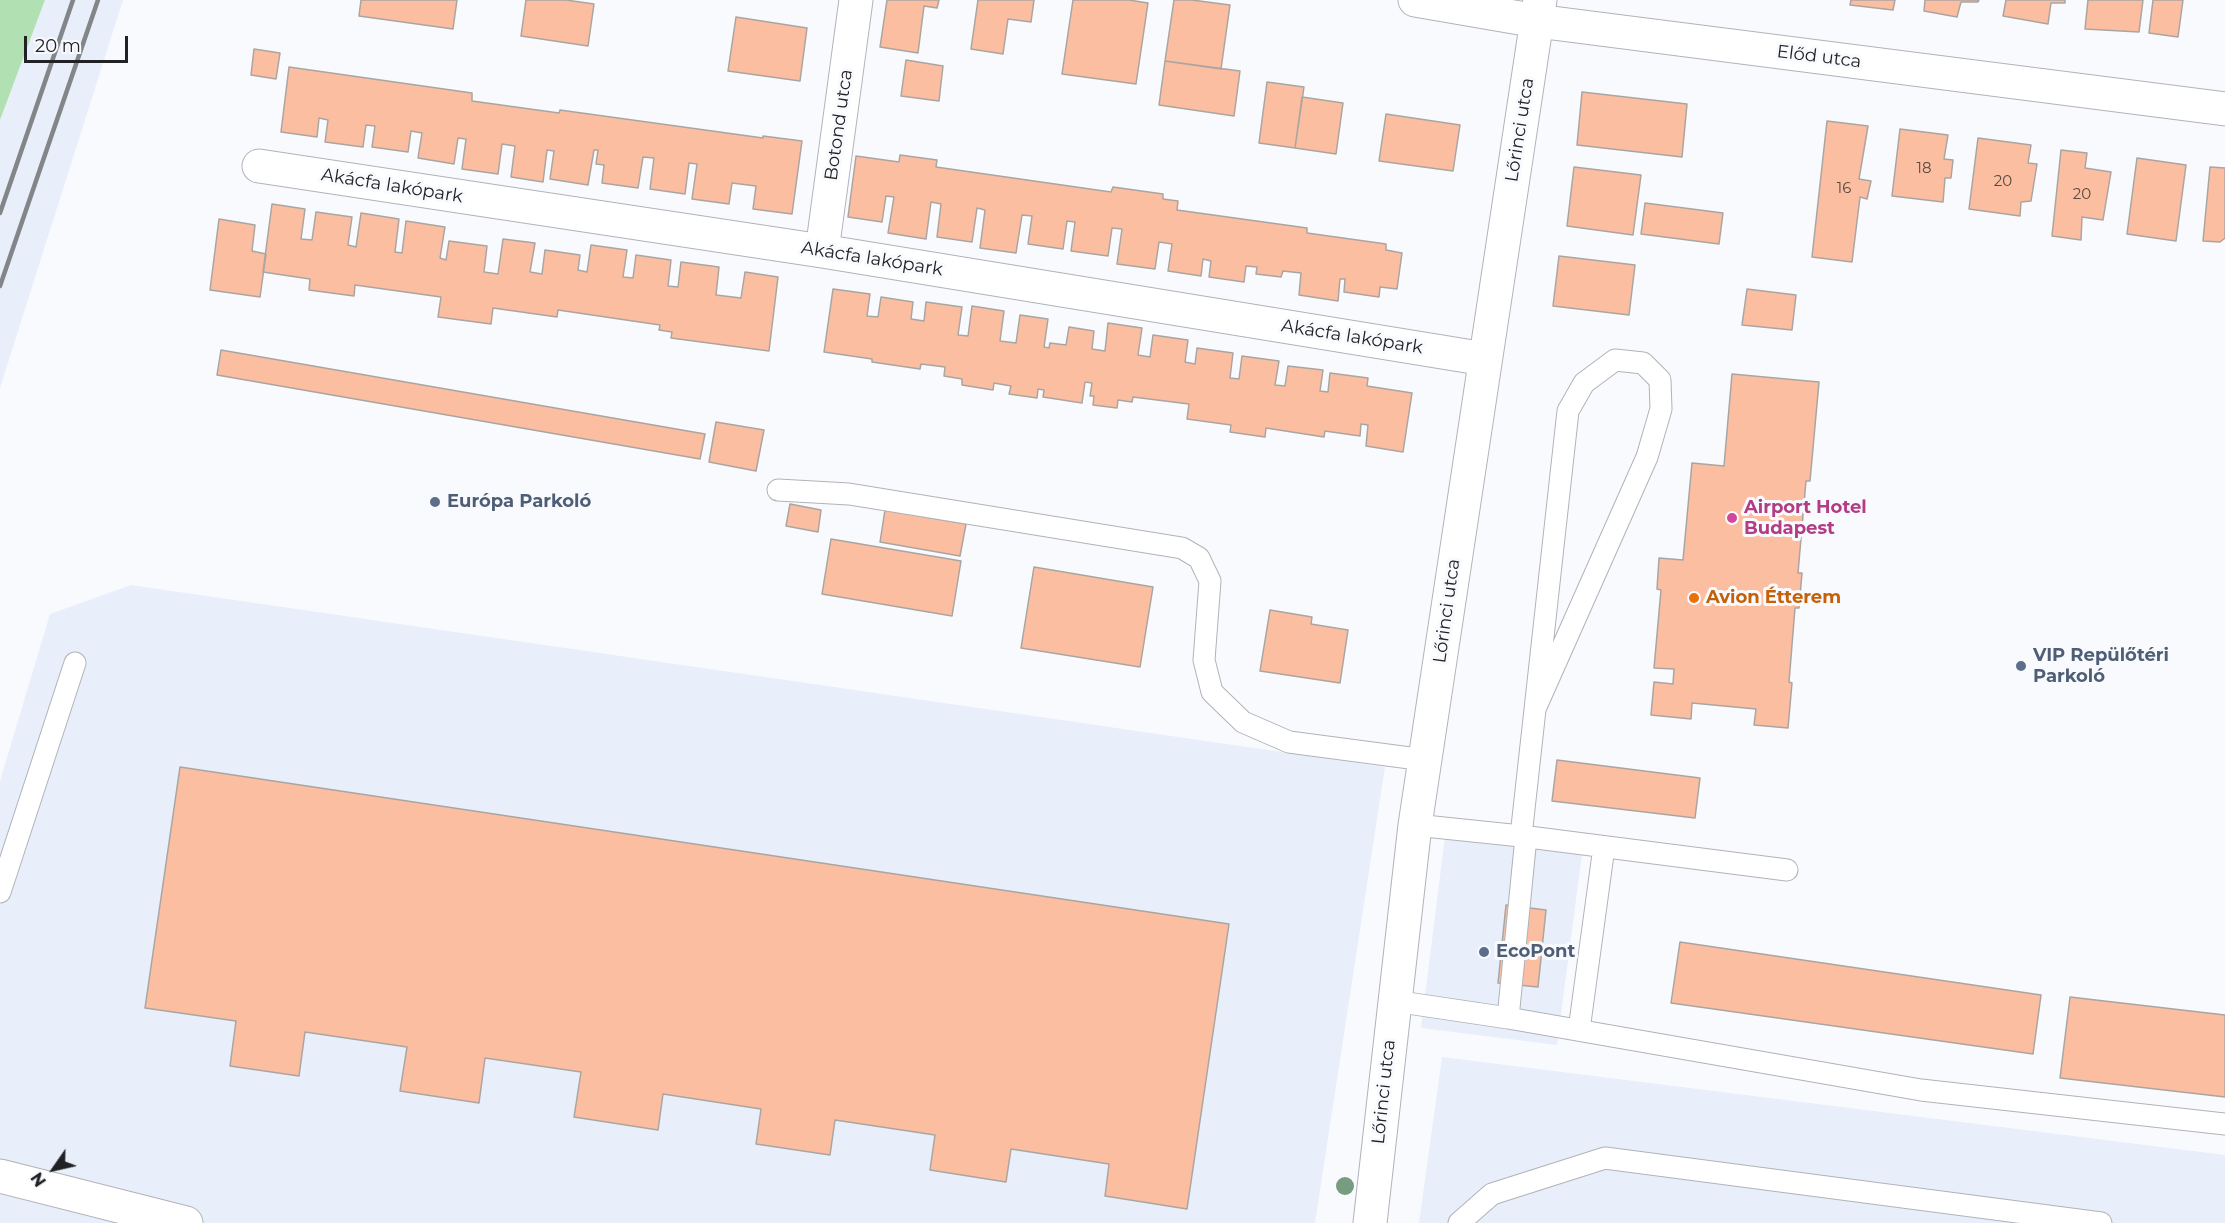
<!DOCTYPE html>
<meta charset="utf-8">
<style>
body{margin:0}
#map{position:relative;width:2225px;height:1223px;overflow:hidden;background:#f8fafe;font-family:Montserrat,sans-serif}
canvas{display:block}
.north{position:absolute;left:24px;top:1139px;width:60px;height:60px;-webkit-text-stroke:4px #f8fafe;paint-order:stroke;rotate:236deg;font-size:16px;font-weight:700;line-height:24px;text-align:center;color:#212224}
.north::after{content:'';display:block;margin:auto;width:21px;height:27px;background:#212224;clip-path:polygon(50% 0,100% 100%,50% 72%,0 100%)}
.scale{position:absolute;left:24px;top:36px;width:104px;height:27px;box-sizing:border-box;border:3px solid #212224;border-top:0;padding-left:8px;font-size:18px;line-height:21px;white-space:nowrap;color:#212224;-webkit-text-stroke:4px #f8fafe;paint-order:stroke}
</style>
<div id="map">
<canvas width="2225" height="1223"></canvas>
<div class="north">N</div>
<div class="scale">20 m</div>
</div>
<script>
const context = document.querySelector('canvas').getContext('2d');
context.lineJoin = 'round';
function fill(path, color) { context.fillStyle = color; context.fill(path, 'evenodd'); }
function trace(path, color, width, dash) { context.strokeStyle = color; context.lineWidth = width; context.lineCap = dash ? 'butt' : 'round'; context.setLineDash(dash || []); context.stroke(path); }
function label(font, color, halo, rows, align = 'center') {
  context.font = font + ' Montserrat,sans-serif'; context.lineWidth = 6; context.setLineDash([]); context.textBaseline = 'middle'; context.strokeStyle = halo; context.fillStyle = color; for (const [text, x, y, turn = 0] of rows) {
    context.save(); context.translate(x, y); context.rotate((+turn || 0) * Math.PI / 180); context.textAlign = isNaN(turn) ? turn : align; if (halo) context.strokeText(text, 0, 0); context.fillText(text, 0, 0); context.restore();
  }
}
fill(new Path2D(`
 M45 0H123L0 388V120Z
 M131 585 1385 767 1315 1223H0V781L50 614Z
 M1445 836 1582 854 1557 1045 1421 1028Z
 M1442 1057 2225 1155V1223H1419Z`), '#e8effb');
fill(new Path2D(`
 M0 0H45L0 120Z`), '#b1e1b2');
const building = new Path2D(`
 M361 0H457L453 29 359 16Z
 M526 0H566L594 4 588 46 521 36Z
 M887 0H939L937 8 924 6 918 53 880 47Z
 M978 0H1034L1031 22 1008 19 1003 54 971 49Z
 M1073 0H1129L1148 3 1136 84 1062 74Z
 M1174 0H1192L1230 5 1221 69 1165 61Z
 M1851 0H1895L1893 10 1850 5Z
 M1925 0H1979L1978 2H1961L1957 17 1924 11Z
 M2006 0H2065V3H2051L2048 24 2003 16Z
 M2088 0H2143L2139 32 2085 29Z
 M2153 0H2183L2178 37 2149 33Z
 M736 17 807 28 800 81 728 71Z
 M254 49 280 53 276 79 251 75Z
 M906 60 943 66 939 101 901 96Z
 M1165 61 1240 71 1234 116 1159 105Z
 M289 67 472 93V101L559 113 560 110 763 138V136L802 141 792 214 753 209 756 186 732 183 729 204 692 199 697 164 689 163 685 194 650 189 654 158 643 157 638 188 602 183 604 165 596 164 598 150H594L588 185 550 179 554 151 547 150 543 182 511 177 515 146 502 144 498 174 462 169 466 139 458 138 454 164 418 158 422 133 411 131 408 152 372 147 375 126 366 125 363 147 325 142 328 120 319 118 317 137 281 132Z
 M1267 82 1304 87 1295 148 1259 143Z
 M1582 92 1687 104 1682 157 1577 145Z
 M1302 97 1343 103 1336 154 1295 148Z
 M1386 114 1460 125 1453 171 1379 161Z
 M1827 121 1868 126 1859 179 1871 181 1867 199 1860 197 1852 262 1812 257Z
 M1900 129 1948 135 1944 159 1953 160 1951 178H1945L1943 202 1892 196Z
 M1978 138 2031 145 2028 163 2037 164 2031 201 2021 202 2020 216 1969 209Z
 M2061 150 2087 153 2085 168 2111 172 2103 220 2082 217 2081 240 2052 236Z
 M900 155 937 160 936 167 1111 192 1113 187 1163 194V199L1178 201 1177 210 1307 228V233L1386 244V250L1402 253 1397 289 1380 287 1379 297 1344 292 1345 279H1340L1338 301 1299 295 1301 273 1283 271 1281 277 1256 274 1257 267 1246 266 1244 282 1209 277 1211 261 1203 259 1201 276 1168 271 1172 244 1159 242 1155 269 1117 264 1122 229 1112 228 1108 256 1071 251 1075 222 1067 221 1063 249 1028 244 1032 216 1022 215 1016 253 980 248 985 210 977 208 972 242 937 237 941 204 931 202 926 239 888 233 894 197 886 196 882 222 848 217 856 156 899 162Z
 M2137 158 2186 165 2176 241 2127 234Z
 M1574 167 1641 175 1633 235 1567 226Z
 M2210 167 2225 168V238L2220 242 2203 241Z
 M1645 203 1723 213 1719 244 1641 234Z
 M272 204 305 209 301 239 312 240 316 212 352 217 348 245 356 247 361 213 399 219 395 252 402 253 406 221 445 227 440 258 446 260 449 241 487 246 484 272 498 274 503 239 535 243 530 272 542 274 545 250 580 255 578 270 587 272 591 245 627 250 623 277 633 278 636 255 671 260 668 286 678 287 681 262 719 267 716 295 741 298 745 272 778 277 769 351 671 338 672 332 659 330 660 325 558 310 557 317 493 308 491 324 438 317 441 297 355 285 354 296 309 290 310 279 263 272Z
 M219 219 255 225 252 251 266 254 260 297 210 290Z
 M1559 256 1635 265 1629 315 1553 306Z
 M833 289 870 294 867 316 878 317 881 297 913 302 911 319 924 321 926 302 962 307 958 335 968 336 972 306 1004 311 1000 341 1016 343 1020 315 1048 319 1044 347 1049 348 1050 343 1066 345 1069 327 1094 331 1092 349 1105 351 1108 323 1142 328 1138 355 1150 357 1153 335 1188 340 1185 362 1195 364 1197 348 1233 353 1230 378 1239 379 1242 356 1279 361 1275 385 1285 386 1288 366 1323 370 1320 391 1328 392 1330 373 1368 378 1367 386 1412 393 1403 452 1366 446 1368 425 1361 424 1360 436 1325 431 1324 437 1266 428 1265 437 1230 432 1231 425 1187 419 1189 404 1133 397 1132 402 1118 400 1117 408 1093 405 1094 396H1090L1092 383 1085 382 1082 403 1043 397 1044 390 1038 389 1037 398 1009 394 1011 386 994 383 993 390 962 385V379L944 376 945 367 921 364 920 369 872 362V359L824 352Z
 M1747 289 1796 295 1792 330 1742 325Z
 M221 350 705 434 700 459 217 375Z
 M1732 374 1819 382 1810 481H1806L1798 573H1802L1799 608H1795L1789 682 1792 683 1788 728 1754 725 1756 709 1692 703 1691 719 1651 715 1654 682 1673 684 1674 669 1654 668 1661 590 1657 589 1659 558 1683 560 1692 463 1724 466Z
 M716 422 764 430 756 471 709 462Z
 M790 504 821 510 818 532 786 526Z
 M885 510 966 524 960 556 880 542Z
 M831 539 961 561 952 616 822 594Z
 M1034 567 1153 587 1140 667 1021 648Z
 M1270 610 1312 617 1311 624 1348 630 1340 683 1260 671Z
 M1557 760 1700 778 1695 818 1552 801Z
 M180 767 1229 924 1187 1209 1105 1196 1109 1164 1011 1149 1006 1182 930 1170 935 1135 835 1120 830 1155 756 1144 761 1109 663 1094 658 1130 574 1117 581 1072 485 1058 479 1103 400 1091 407 1047 305 1032 299 1076 230 1066 236 1021 145 1008Z
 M1506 905 1546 910 1538 987 1498 983Z
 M1680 942 2041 995 2033 1054 1671 1003Z
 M2070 997 2225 1015V1097L2060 1078Z`);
fill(building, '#fcbea0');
trace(building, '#aaa5a2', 1.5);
const service = new Path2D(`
 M778 490 849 494 1182 548 1199 558 1210 581 1204 660 1212 692 1243 722 1289 742 1425 760
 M1415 825 1521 836 1787 870
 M1521 836 1568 411 1584 383 1615 360 1643 363 1660 380 1661 409 1647 457 1535 709
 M0 892 75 663
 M1394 1001 1508 1018 1526 837
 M1508 1018 1921 1090 2225 1124
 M1579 1030 1604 847
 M1459 1223 1492 1194 1605 1158 2101 1223`);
const minor = new Path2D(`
 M1415 0 1537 21 2225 109
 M259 166 822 251 1485 359
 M822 251 856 0
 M0 1176 186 1223
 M1370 1223 1415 825 1540 0`);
trace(service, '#b0b3b8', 23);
trace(minor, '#b0b3b8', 35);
trace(service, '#fff', 21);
trace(minor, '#fff', 33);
trace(new Path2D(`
 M0 213 73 0
 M0 286 98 0`), '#838588', 4.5);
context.fillStyle = '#779c80';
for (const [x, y] of [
 [1345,1186]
]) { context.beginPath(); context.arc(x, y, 9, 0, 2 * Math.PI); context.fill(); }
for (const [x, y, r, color] of [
 [435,502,6,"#5c6f8a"],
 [1732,518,6,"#d1479c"],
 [1694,598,6,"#e8710a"],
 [2021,666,6,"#5c6f8a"],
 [1484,952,6,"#5c6f8a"]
]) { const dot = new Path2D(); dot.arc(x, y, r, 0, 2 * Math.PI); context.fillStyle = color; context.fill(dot); trace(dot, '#f8fafe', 2); }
label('15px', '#584943', null, [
 ["18",1924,169],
 ["20",2003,182],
 ["16",1844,189],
 ["20",2082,195]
]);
label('18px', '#212224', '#f8fafe', [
 ["Előd utca",1819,57,7],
 ["Botond utca",839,125,-82],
 ["Lőrinci utca",1520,130,-81],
 ["Akácfa lakópark",392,186,9],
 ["Akácfa lakópark",872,259,9],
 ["Akácfa lakópark",1352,337,9],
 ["Lőrinci utca",1447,611,-82],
 ["Lőrinci utca",1384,1092,-84]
]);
label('bold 18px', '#4e5e75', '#f8fafe', [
 ["Európa Parkoló",447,502],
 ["VIP Repülőtéri",2033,656],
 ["Parkoló",2033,677],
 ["EcoPont",1496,952]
], 'left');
label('bold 18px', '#b23c85', '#f8fafe', [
 ["Airport Hotel",1744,508],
 ["Budapest",1744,529]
], 'left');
label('bold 18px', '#c56008', '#f8fafe', [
 ["Avion Étterem",1706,598]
], 'left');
</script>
